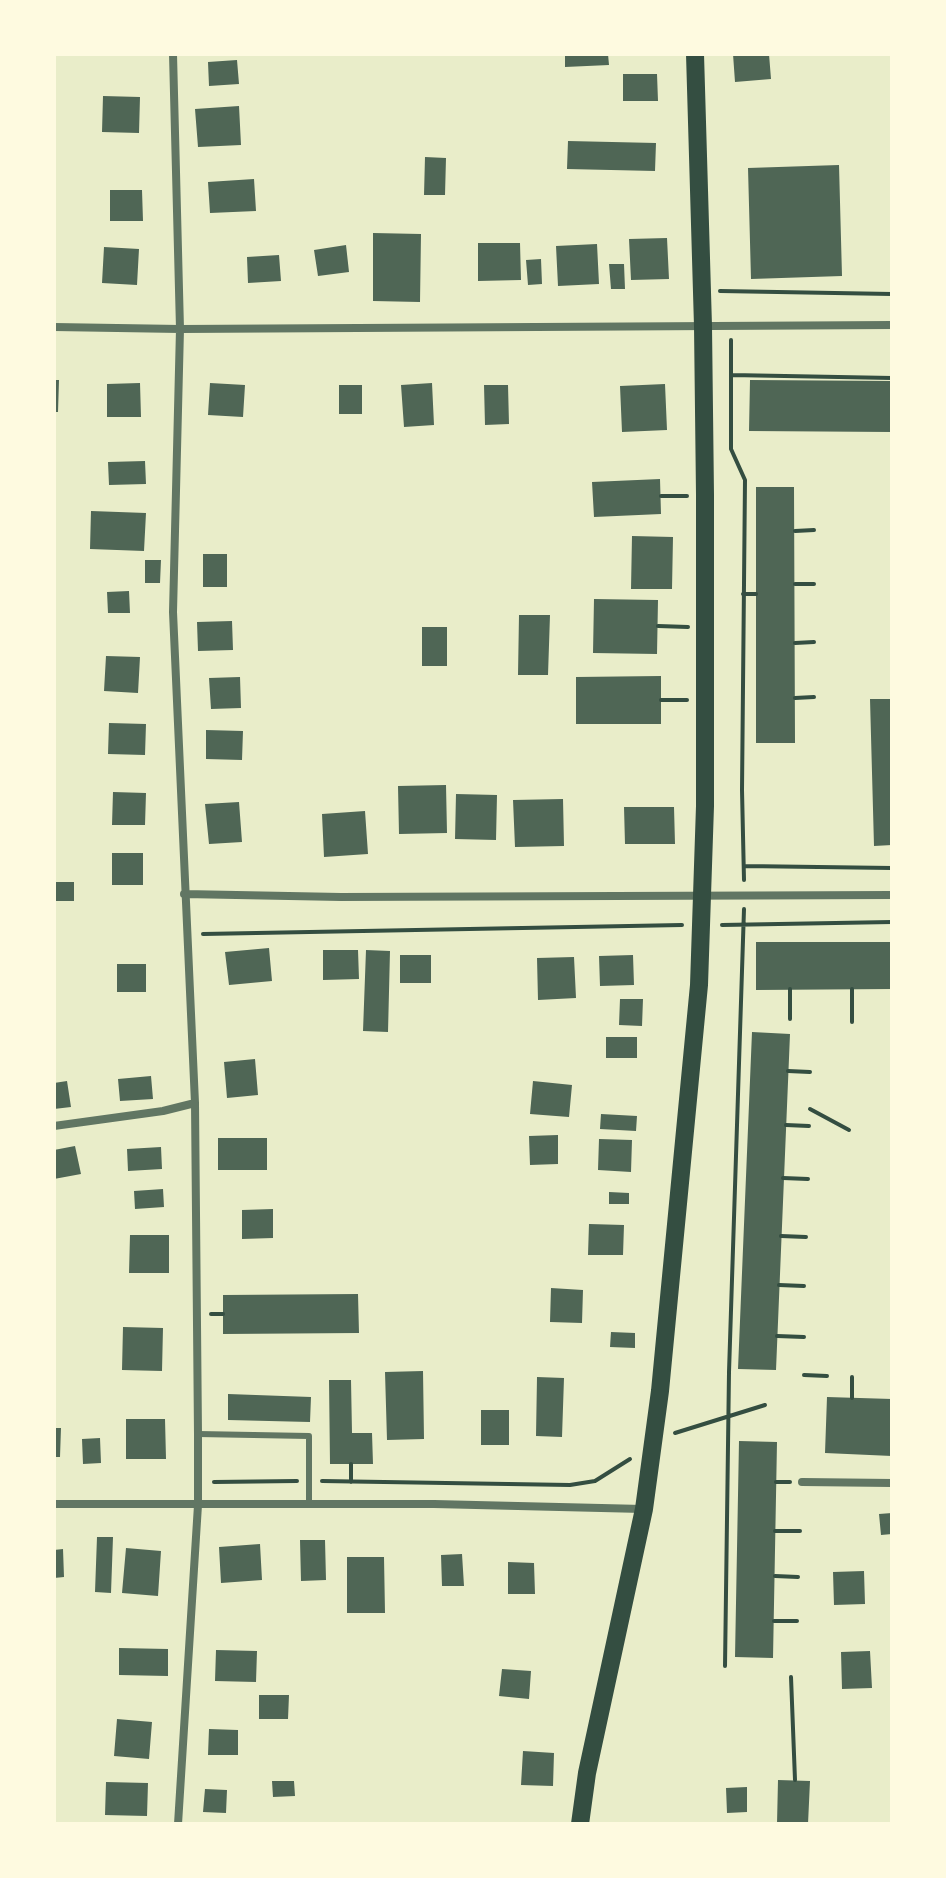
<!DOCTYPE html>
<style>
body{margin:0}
#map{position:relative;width:946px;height:1878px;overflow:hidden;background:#e9edc9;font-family:"Exo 2",sans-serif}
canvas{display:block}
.frame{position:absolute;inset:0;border:56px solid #fefae0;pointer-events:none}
</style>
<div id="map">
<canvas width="946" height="1878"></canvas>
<div class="frame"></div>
</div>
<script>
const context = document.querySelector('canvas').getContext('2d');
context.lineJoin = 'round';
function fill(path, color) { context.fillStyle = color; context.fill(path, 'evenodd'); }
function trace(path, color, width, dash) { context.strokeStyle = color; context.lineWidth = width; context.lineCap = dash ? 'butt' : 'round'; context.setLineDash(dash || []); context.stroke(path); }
fill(new Path2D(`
 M565 54H608L609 65 565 67Z
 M733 54H769L771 79 735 82Z
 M237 60 239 84 209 86 208 62Z
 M623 74H657L658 101H623Z
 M103 96 140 97 139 133 102 132Z
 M239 106 241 145 198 147 195 109Z
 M568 141 656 143 655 171 567 169Z
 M425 157 446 158 445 195H424Z
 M839 165 842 276 751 279 748 168Z
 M254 179 256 211 210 213 208 182Z
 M110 190H142L143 221H110Z
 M373 233 421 234 420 302 373 301Z
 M667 238 669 279 631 280 629 239Z
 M478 243H520L521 280 478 281Z
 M597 244 599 284 558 286 556 246Z
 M346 245 349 272 318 276 314 250Z
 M104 247 139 249 137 285 102 283Z
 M279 255 281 281 248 283 247 257Z
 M541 259 542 284 528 285 526 260Z
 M609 264H624L625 289H611Z
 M54 380H59L58 412H54Z
 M750 380 892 381V432L749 431Z
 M140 383 141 417H107V384Z
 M210 383 245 385 243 417 208 415Z
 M432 383 434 425 404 427 401 385Z
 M665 384 667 430 622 432 620 386Z
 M339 385H362V414H339Z
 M484 385H508L509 424 485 425Z
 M145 461 146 484 109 485 108 462Z
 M660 479 661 514 594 517 592 482Z
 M756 487H794L795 743H756Z
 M91 511 146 513 144 551 90 549Z
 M632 536 673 537 672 589H631Z
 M203 554H227V587H203Z
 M145 560H161L160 583H145Z
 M129 591 130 613H108L107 592Z
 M594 599 658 600 657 654 593 653Z
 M519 615H550L548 675H518Z
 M232 621 233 650 198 651 197 622Z
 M422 627H447V666H422Z
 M106 656 140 657 138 693 104 691Z
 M661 676V724H576V677Z
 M240 677 241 708 211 709 209 678Z
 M870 699H892V845L874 846Z
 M109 723 146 724 145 755 108 754Z
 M206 730 243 731 242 760 206 759Z
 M446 785 447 833 399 834 398 786Z
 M113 792 146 793 145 825H112Z
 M456 794 497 795 496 840 455 839Z
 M563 799 564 846 515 847 513 800Z
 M239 802 242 842 209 844 205 804Z
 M624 807H674L675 844H625Z
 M365 811 368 854 324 857 322 814Z
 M112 853H143V885H112Z
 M54 882H74V901H54Z
 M756 942H892V989L756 990Z
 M269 948 272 981 229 985 225 952Z
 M323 950H358L359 979 323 980Z
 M366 950 390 951 388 1032 363 1031Z
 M400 955H431V983H400Z
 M633 955 634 985 600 986 599 956Z
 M574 957 576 998 538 1000 537 958Z
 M117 964H146V992H117Z
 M620 999H643L642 1026 619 1025Z
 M752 1032 790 1034 776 1370 738 1369Z
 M606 1037H637V1058H606Z
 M255 1059 258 1095 227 1098 224 1062Z
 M151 1076 153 1099 120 1101 118 1079Z
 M67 1081 71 1107 54 1109V1083Z
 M533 1081 572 1085 569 1117 530 1114Z
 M601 1114 637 1116 636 1131 600 1129Z
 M558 1135V1164L530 1165 529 1136Z
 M218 1138H267V1170H218Z
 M599 1139 632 1140 631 1172 598 1170Z
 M75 1146 81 1174 54 1179V1150Z
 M161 1147 162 1169 128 1171 127 1149Z
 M163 1189 164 1207 135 1209 134 1191Z
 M609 1192 629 1193V1204H609Z
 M273 1209V1238L242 1239V1210Z
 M589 1224 624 1225 623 1255H588Z
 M130 1235H169V1273H129Z
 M551 1288 583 1290 582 1323 550 1322Z
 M358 1294 359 1333 223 1334V1295Z
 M123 1327 163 1328 162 1371 122 1370Z
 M611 1332 635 1333V1348L610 1347Z
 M423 1371 424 1439 387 1440 385 1372Z
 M537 1377 564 1378 562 1437 536 1436Z
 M329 1380H351L352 1433H372L373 1464H330Z
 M228 1394 311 1397 310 1422 228 1420Z
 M827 1397 892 1399V1456L825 1453Z
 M481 1410H509V1445H481Z
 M126 1419H165L166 1459H126Z
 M54 1428H61L60 1457H54Z
 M100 1438 101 1463 83 1464 82 1439Z
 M739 1441 777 1442 773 1658 735 1657Z
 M892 1513V1534L881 1535 879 1514Z
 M97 1537H113L111 1593 95 1592Z
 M300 1540H325L326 1580 301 1581Z
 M260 1544 262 1580 221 1583 219 1547Z
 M126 1548 161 1551 158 1596 122 1593Z
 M63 1549 64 1577 54 1578V1550Z
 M462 1554 464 1586H442L441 1555Z
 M347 1557H384L385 1613H347Z
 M508 1562 534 1563 535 1594H508Z
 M864 1571 865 1604 834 1605 833 1572Z
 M119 1648 168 1649V1676L119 1675Z
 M216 1650 257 1651 256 1682 215 1681Z
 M870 1651 872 1688 842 1689 841 1652Z
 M502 1669 531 1671 529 1699 499 1696Z
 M259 1695H289L288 1719H259Z
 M117 1719 152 1722 149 1759 114 1756Z
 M209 1729 238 1730V1755H208Z
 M523 1751 554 1753 553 1786 521 1785Z
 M778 1780 810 1781 808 1824H777Z
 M272 1781H294L295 1796 273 1797Z
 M106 1782 148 1783 147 1816 105 1815Z
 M747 1787V1812L727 1813 726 1788Z
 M205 1789 227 1790 226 1813 203 1812Z`), '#4f6655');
trace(new Path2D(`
 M720 291 892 294
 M731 340V449L745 480 742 790 744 880
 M731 375 892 378
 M661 496H687
 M795 531 814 530
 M795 584H814
 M743 594H756
 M658 626 688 627
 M795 643 814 642
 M795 698 814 697
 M661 700H687
 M744 866 892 868
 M722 925 892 922
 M203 934 682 925
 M790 989V1019
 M852 1022V989
 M788 1071 810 1072
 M810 1109 849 1130
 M786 1125 809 1126
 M783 1178 808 1179
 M781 1236 806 1237
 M779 1285 804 1286
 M211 1314H223
 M777 1336 804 1337
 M804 1375 827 1376
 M852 1398V1377
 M675 1433 765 1405
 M322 1481 570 1485 595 1481 630 1459
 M214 1482 297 1481
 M351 1482V1464
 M776 1482H790
 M775 1531H800
 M775 1576 798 1577
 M774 1621H797
 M725 1666 729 1372 744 909
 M791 1677 795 1780`), '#344e41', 4);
trace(new Path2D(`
 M198 1434 309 1436V1503`), '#617663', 6);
trace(new Path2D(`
 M173 54 180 329 173 612 195 1103 198 1434V1505L178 1824
 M54 327 180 329 892 325
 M184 894 341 897 892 895
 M54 1126 163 1111 195 1103
 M802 1482 892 1483
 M54 1504H434L643 1509`), '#617663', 8);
trace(new Path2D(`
 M580 1824 587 1773 644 1509 660 1391 699 985 705 806V495L703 326 695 54`), '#344e41', 18);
</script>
